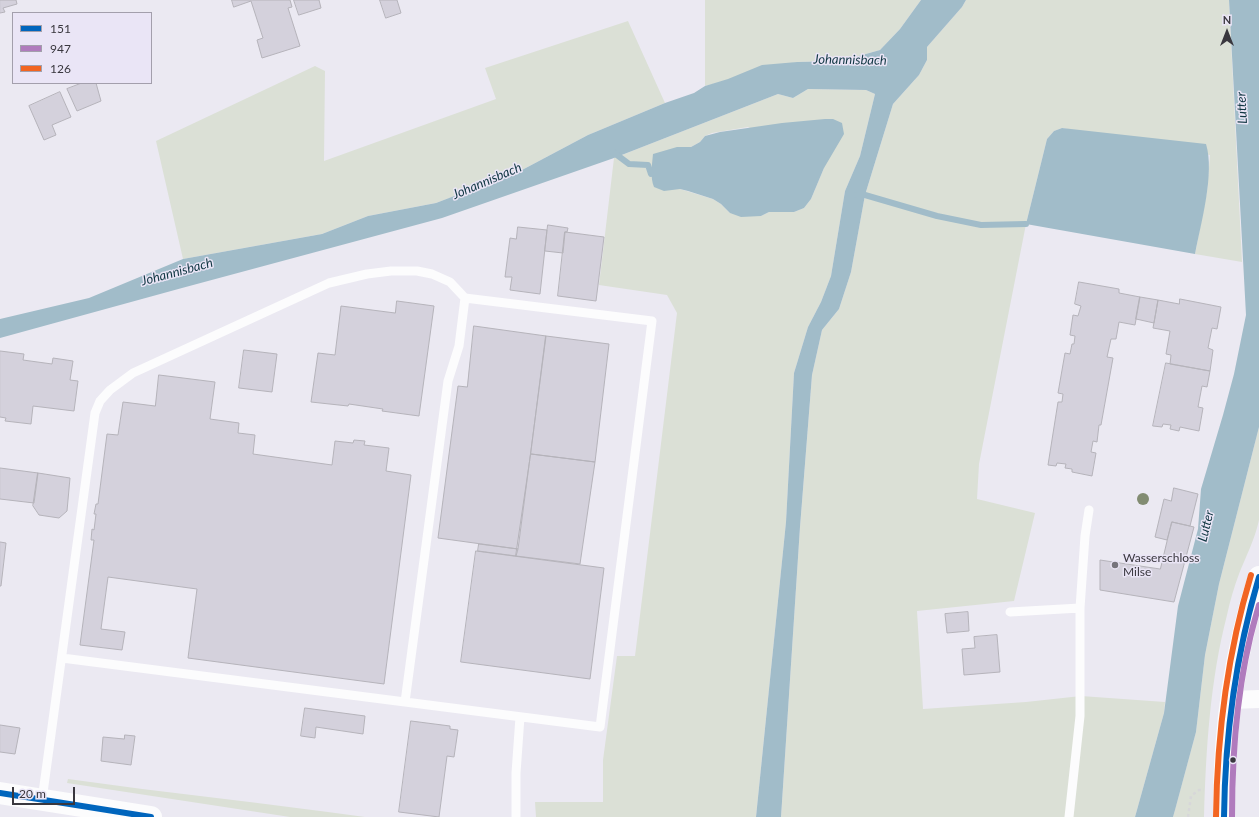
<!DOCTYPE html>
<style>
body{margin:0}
#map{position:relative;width:1259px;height:817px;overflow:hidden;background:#ebe9f2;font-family:Lato,sans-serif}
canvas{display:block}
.legend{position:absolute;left:12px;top:12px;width:140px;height:72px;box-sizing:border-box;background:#eae5f6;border:1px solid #a39fac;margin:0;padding:5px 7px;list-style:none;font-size:12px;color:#39373e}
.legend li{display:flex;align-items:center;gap:8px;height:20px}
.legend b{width:20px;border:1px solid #a39fac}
.north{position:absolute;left:1207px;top:12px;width:40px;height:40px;-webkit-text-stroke:3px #eae5f6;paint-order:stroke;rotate:0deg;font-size:11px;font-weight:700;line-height:16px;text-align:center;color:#39373e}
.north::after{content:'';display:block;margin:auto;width:14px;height:18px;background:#39373e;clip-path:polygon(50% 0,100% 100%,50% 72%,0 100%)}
.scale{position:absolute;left:12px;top:787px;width:63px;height:18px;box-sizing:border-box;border:2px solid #39373e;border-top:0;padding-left:5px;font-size:12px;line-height:14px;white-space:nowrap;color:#39373e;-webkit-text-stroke:3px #eae5f6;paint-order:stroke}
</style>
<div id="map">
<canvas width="1259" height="817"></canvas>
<ul class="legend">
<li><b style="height:5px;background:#0065bd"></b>151</li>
<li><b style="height:5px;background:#b07bbd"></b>947</li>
<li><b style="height:5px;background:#f26522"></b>126</li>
</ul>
<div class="north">N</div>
<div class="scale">20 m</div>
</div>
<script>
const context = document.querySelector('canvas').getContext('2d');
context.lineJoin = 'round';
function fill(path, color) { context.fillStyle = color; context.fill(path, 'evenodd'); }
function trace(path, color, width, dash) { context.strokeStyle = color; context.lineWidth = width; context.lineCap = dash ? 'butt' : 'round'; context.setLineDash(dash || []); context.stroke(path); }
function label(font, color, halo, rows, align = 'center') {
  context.font = font + ' Lato,sans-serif'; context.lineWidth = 3; context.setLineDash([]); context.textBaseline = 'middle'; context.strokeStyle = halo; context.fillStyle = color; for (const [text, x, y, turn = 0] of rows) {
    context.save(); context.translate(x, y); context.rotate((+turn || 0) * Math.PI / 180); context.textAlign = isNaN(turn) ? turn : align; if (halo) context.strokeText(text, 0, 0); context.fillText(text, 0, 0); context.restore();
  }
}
fill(new Path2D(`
 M705 0H921L900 29 880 50 841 61 797 62 705 86Z
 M966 0H1229L1242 262 1195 254 1207 191 1210 155 1062 128 1054 131 1047 139 1026 224 979 464 977 499 1035 513 1014 601 917 611 923 709 1026 702 1081 696 1165 702 1164 713 1135 817H781L800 527 812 375 822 330 839 309 851 272 865 195 893 104 919 75 927 60V47L962 7Z
 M628 21 665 103 588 135 522 170 436 203 368 216 322 234 183 259 156 141 315 66 325 71 324 161 496 99 485 68Z
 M808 89 866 90 875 94 860 156 845 191 831 276 821 302 808 327 794 373 786 522 756 817H536L535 802H603V760L617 656H635L677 313 667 295 599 285 614 158 778 94 793 98ZM748 127 824 168 811 199 804 208 794 212H769L761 216 730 213 721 204 713 199 680 189 677 147H691L700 142 705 136 712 133Z
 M1259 427V520C1255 539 1246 556 1239 574 1234 587 1230 601 1227 615 1210 681 1206 749 1204 817H1173L1196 732 1205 655 1219 584Z
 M68 779C167 793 266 803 365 817H290L67 783Z`), '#dbe0d6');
fill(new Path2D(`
 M921 0H966L962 7 927 47V60L919 75 893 104 865 195 851 272 839 309 822 330 812 375 800 527 781 817H756L786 522 794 373 808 327 821 302 831 276 845 191 860 156 875 94 866 90 808 89 793 98 778 94 614 158 442 218 182 288 0 338V319L89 298 183 259 322 234 368 216 436 203 522 170 588 135 665 103 694 93 705 86 728 79 762 65 797 62 841 61 880 50 900 29Z
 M1229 0H1259V427L1219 584 1205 655 1196 732 1175 810 1173 817H1135L1164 713 1178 606 1198 529 1201 489 1223 415 1234 374 1246 315Z
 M825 119H833L842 123 844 134 824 168 811 199 804 208 794 212H769L761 216 741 217 730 213 721 204 713 199 688 191 680 189 664 191 654 187C650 177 652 165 653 154L677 147H691L700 142 705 136 720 132 782 123Z
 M1062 128 1206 144C1215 173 1201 223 1195 254L1026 224 1047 139 1054 131Z`), '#a1bcc9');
trace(new Path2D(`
 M613 152 629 164 648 165 651 174
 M857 195H865L937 216 981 225 1026 224`), '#a1bcc9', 6);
const building = new Path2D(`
 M0 0H16L17 4 3 8 5 12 0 13Z
 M232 0H290L292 7 288 8 300 46 262 58 257 40 263 38 251 1 234 7Z
 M294 0H319L321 8 299 15Z
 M380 0H397L401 13 386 18Z
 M82 83H96L101 101 77 111 67 89Z
 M60 92 71 117 52 125 56 135 44 140 29 106Z
 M548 225 568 228 567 232H565L563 253 545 251Z
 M518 227 547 230 540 294 510 290 512 277H505L510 238 516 239Z
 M565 232 604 237 596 301 558 296Z
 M1079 282 1119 289V293L1140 297 1135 325 1119 322 1116 339H1111L1107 357 1113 358 1101 425H1099L1097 442 1093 441 1091 452 1096 453 1092 476 1072 472V469L1065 468 1066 464 1057 463 1056 466 1048 465 1058 402H1062L1063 394 1058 393 1065 353 1070 354 1072 344H1074L1075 336 1070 335 1073 315 1078 316 1081 306 1075 304Z
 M1140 297 1158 300 1154 323 1136 319Z
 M1180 299 1221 307 1217 329 1212 328 1208 348 1213 350 1210 371 1170 364 1171 355 1166 354 1170 331 1153 328 1158 300 1179 304Z
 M397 301 434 306 419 416 382 411 383 409 349 404 348 406 311 402 318 353 335 355 341 306 395 313Z
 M474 326 546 336 518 549 438 538 458 386 467 387Z
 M546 336 609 344 595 462 531 454Z
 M244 350 277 354 272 392 239 388Z
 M0 351 24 354 23 360 52 364 53 358 73 361 70 380 78 381 74 411 33 406 31 424 5 421 6 418 0 417Z
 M1166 363 1210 371 1207 387 1202 386 1198 407 1203 408 1199 431 1180 427 1179 431 1170 429 1171 425 1163 424 1162 427 1153 426Z
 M159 375 215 382 210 419 239 423 238 433 255 435 253 454 332 465 335 441 353 443 354 440 365 441 364 445 389 448 386 471 411 475 384 684 188 658 197 589 108 577 101 629 125 632 122 650 80 645 94 540H91L92 529 94 530 96 514H94L96 504H98L107 434 118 435 123 402 155 406Z
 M531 454 595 462 580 564 516 556Z
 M0 468 38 473 34 503 0 499Z
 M38 473 70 478 67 511 59 518 39 515 33 506Z
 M1174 488 1198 494 1190 526 1172 522 1167 540 1155 537 1164 499 1171 501Z
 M1172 522 1194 527 1174 602 1100 590V560L1160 569Z
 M0 542 6 543 1 586H0Z
 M479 544 518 549 516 556 478 551Z
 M476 551 604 568 590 679 461 662Z
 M968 612 969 631 947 633 945 614Z
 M997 635 1000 672 964 675 962 649 975 648 974 637Z
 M305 708 365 716 363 734 316 727 315 738 301 736Z
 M411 721 450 726V729L458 730 454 757 447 756 439 817 399 812Z
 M0 725 20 728 15 754 0 752Z
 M125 735 135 736 131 765 101 761 103 737 124 739Z`);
fill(building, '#d4d1dc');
trace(building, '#b5b3ba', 1);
trace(new Path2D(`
 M1188 817 1191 796 1199 790H1204`), '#d7d7d9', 2.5, [3, 3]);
trace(new Path2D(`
 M1010 612 1080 608
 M62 658 600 727 652 321 465 298
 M42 800 95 413 100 401 110 390 133 373 329 283 367 274 391 271H417L432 274 450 282 465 298 459 346 448 381 405 702
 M516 817V773L520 717
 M1069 817 1080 716V608L1085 536 1089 510`), '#fcfcfd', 9);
trace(new Path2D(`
 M1231 700 1259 699`), '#fcfcfd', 18);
trace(new Path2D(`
 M1224 817C1223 736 1234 654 1259 577`), '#fcfcfd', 22);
trace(new Path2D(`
 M0 793 151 817`), '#fcfcfd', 22);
trace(new Path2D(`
 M0 793 151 817
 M1224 817C1225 734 1235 657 1259 577`), '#0065bd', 6);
trace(new Path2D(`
 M1232 817C1232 746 1238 673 1259 605`), '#b07bbd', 6);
trace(new Path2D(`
 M1216 817C1217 733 1227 655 1251 575`), '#f26522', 6);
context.fillStyle = '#828c72';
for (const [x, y] of [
 [1143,499]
]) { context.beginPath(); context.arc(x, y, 6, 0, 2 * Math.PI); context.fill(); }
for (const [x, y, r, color] of [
 [1115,565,4,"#77757d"],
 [1233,760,3.5,"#39373e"]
]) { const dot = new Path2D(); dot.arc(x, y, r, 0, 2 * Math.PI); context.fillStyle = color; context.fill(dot); trace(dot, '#eae5f6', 1.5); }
label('12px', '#39373e', '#eae5f6', [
 ["Wasserschloss",1123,558],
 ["Milse",1123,572]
], 'left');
label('italic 13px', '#113743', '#eae5f6', [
 ["Johannisbach",850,60,1],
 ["Lutter",1242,108,-93],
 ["Johannisbach",487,181,-23],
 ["Johannisbach",177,272,-15],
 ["Lutter",1206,526,-76]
]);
</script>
